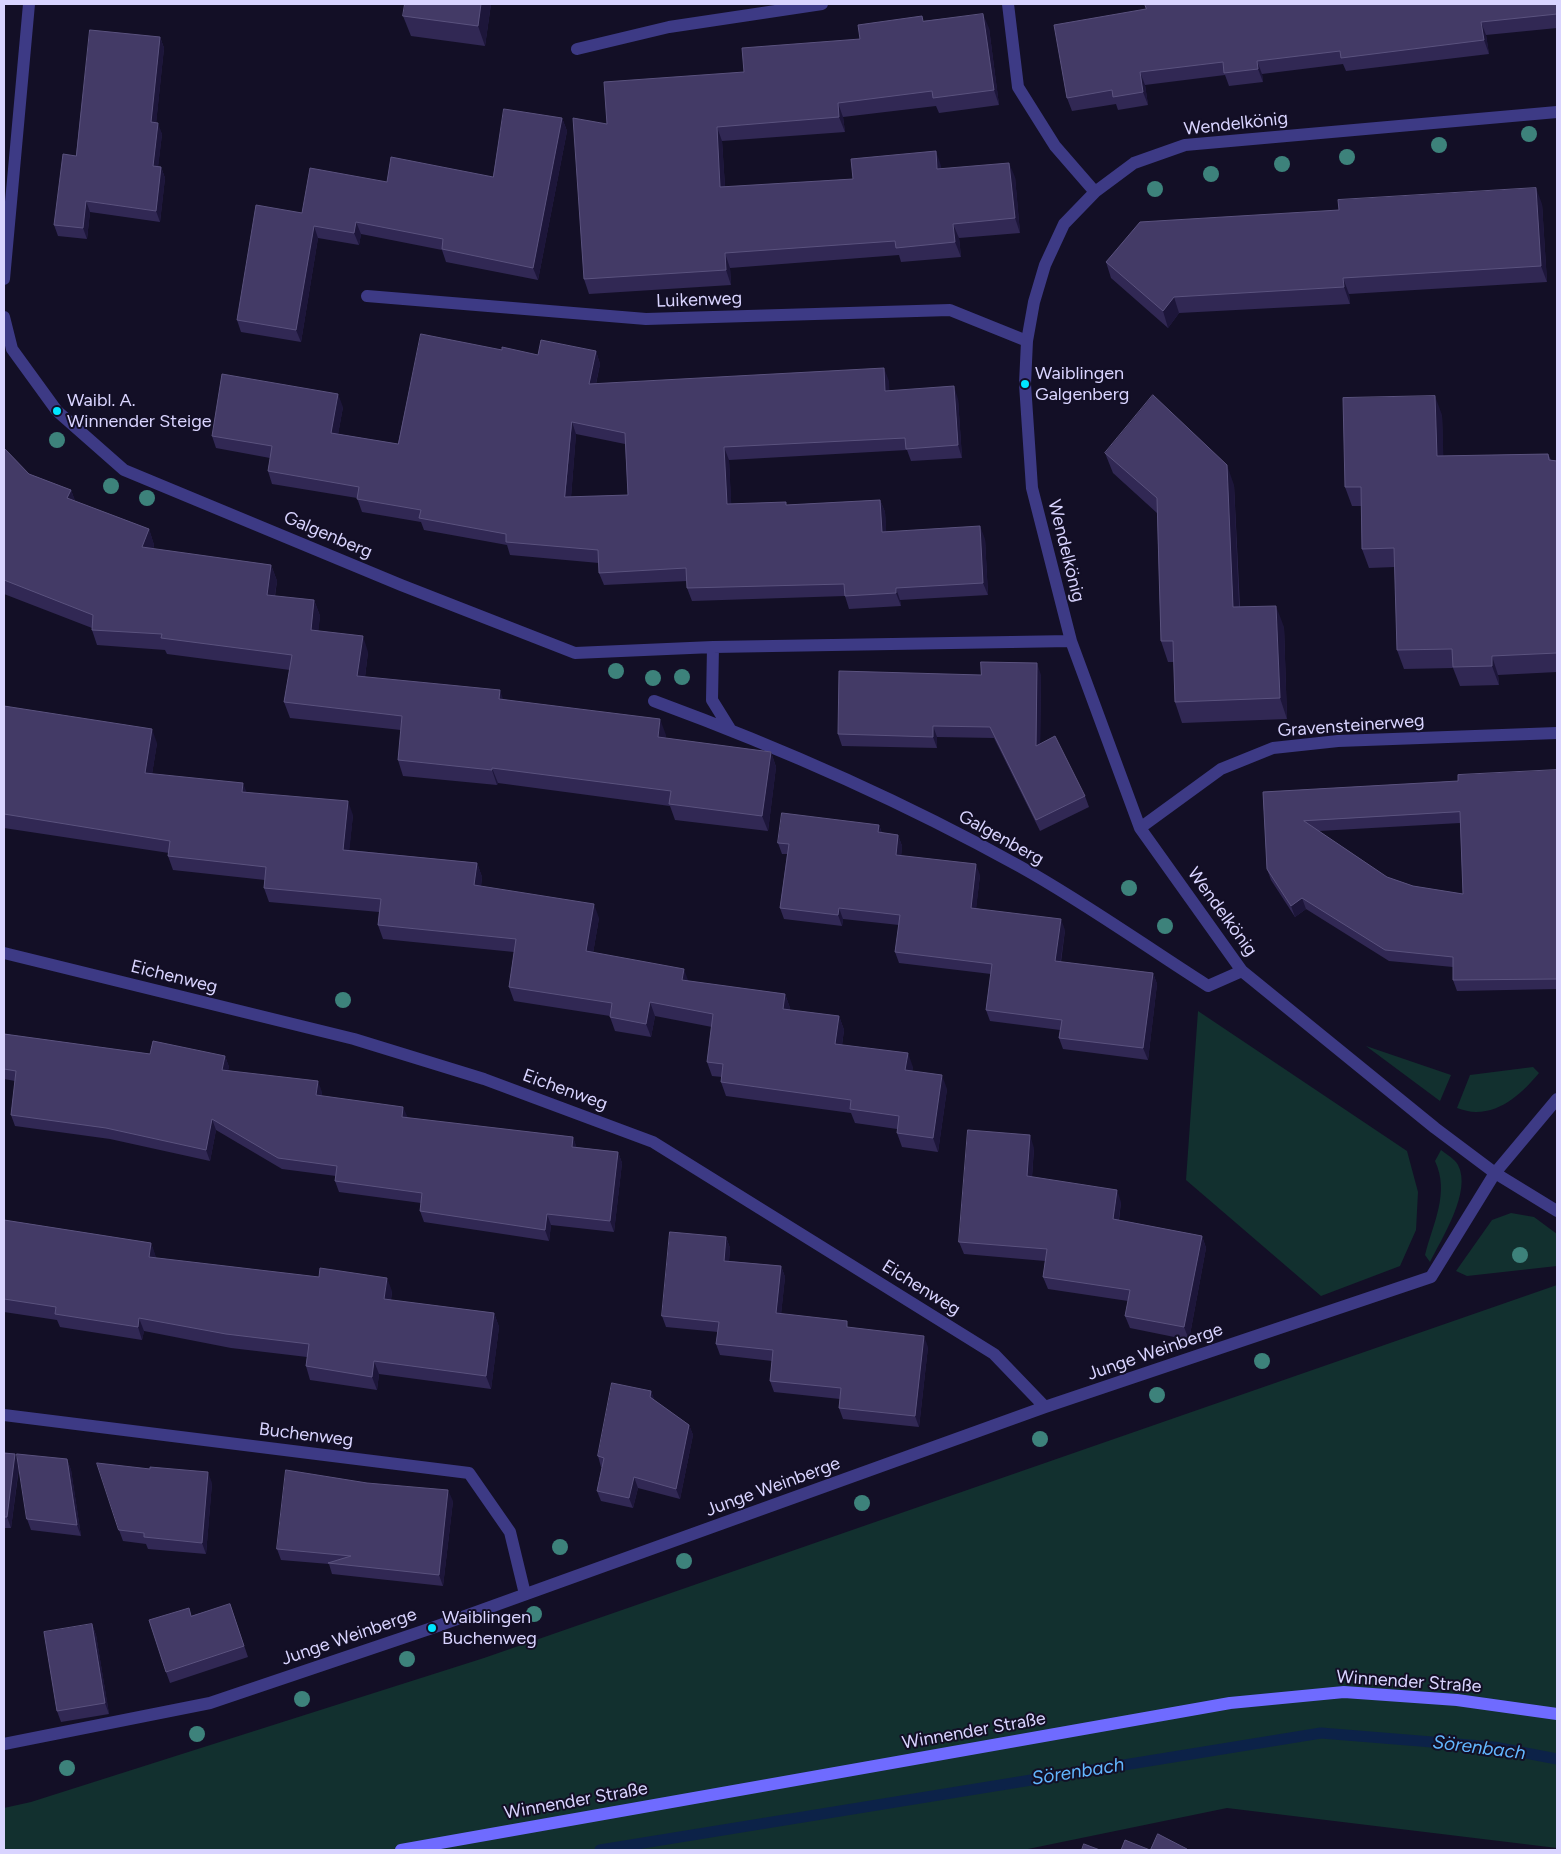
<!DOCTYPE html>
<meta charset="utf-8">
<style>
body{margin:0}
#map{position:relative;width:1561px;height:1854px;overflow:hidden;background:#130f26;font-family:Figtree,sans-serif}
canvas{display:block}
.frame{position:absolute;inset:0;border:5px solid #d9d4ff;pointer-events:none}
</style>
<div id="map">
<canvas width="1561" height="1854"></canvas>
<div class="frame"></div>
</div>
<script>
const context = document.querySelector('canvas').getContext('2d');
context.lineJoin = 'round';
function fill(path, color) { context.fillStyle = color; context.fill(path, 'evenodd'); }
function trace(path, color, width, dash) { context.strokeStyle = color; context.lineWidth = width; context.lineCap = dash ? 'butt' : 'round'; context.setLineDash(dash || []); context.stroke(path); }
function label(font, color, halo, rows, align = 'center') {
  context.font = font + ' Figtree,sans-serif'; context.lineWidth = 4; context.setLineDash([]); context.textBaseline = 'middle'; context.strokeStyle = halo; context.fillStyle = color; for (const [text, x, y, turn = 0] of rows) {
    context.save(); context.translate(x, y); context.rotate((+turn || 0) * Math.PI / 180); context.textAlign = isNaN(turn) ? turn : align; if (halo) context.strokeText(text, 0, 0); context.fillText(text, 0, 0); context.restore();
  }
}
fill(new Path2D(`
 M1198 1011 1407 1151 1418 1192 1416 1230 1400 1266 1321 1296 1186 1180Z
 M1366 1046 1451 1075 1440 1101Z
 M1533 1067 1539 1073C1524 1091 1503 1112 1476 1112 1470 1112 1463 1110 1457 1108L1470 1075Z
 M1441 1150C1446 1154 1455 1159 1458 1165 1472 1191 1442 1238 1430 1262L1425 1255C1433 1223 1450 1193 1435 1161Z
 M1511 1213 1534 1217 1557 1234V1266L1467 1276 1456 1271 1492 1220Z
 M1557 1285V1848L1227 1808 1023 1850H4V1808L31 1802 484 1658Z`), '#12302f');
trace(new Path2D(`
 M600 1850 1321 1733 1494 1747 1557 1759`), '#0c2248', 11);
trace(new Path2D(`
 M1008 4 1018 87 1055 146 1095 192
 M577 49 669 27 822 4
 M1557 112 1185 145 1134 163 1095 192 1064 224 1045 265 1034 302 1027 341 1025 384 1032 488 1071 641 1140 828 1242 971 1435 1128 1495 1173 1557 1211
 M4 279 29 4
 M367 296 646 319 950 310 1027 341
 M4 317 12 349 57 411 124 470 401 585 575 653 713 647 1071 641
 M713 647 712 700 730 729
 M654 701C779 747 902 801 1019 866 1084 902 1145 946 1208 986L1242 971
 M1140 828 1221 769 1273 748 1338 741 1557 733
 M4 953 354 1039 484 1079 653 1142 994 1354 1045 1407
 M4 1415 469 1473 510 1532 525 1594
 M4 1744 210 1703 432 1628 1045 1407 1431 1277 1495 1173 1557 1099`), '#3d3a85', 12);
trace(new Path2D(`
 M401 1850 1230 1703 1344 1692 1457 1700 1557 1714`), '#6f6bff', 12);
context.fillStyle = '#3d827b';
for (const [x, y] of [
 [1529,134],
 [1439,145],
 [1347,157],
 [1282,164],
 [1211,174],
 [1155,189],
 [57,440],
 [111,486],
 [147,498],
 [616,671],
 [682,677],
 [653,678],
 [1129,888],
 [1165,926],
 [343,1000],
 [1520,1255],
 [1262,1361],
 [1157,1395],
 [1040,1439],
 [862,1503],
 [560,1547],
 [684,1561],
 [534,1614],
 [407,1659],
 [302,1699],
 [197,1734],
 [67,1768]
]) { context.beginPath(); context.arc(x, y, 8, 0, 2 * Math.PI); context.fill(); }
fill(new Path2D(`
 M491 4 485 46 411 36 403 16Z
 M1557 4V28L1486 35 1489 54 1346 71 1343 64 1262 74 1263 82 1229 86 1225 75 1145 85 1148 105 1118 110 1116 104 1072 111 1067 98 1146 9Z
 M989 28 999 105 939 113 936 106 843 117 845 132 722 141 725 187 853 179 941 166V169L1015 177 1020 233 959 238 961 257 901 262 899 255 730 268 731 285 589 294 584 279 607 124 744 72 860 39Z
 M160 37 164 48 156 123 162 134 158 166 161 167 165 178 160 222 90 212 87 239 58 236 54 225 76 156Z
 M562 118 567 131 538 280 446 262 442 250 361 234 359 245 318 238 301 342 241 332 237 320 302 213 387 182 493 177Z
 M1542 204 1547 282 1349 294 1350 304 1179 313 1168 328 1111 278 1106 262Z
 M502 350 538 355 596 351 600 364 596 384 889 381V391L958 399 962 458 911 461 907 450 729 460 731 504 787 505 880 500 885 512 886 532 985 539 988 595 900 600 901 606 849 609 845 596 692 601 687 588V581L604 585 599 573V563L510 555 507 545 424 530 421 522 362 512 357 498 272 484 268 471 270 458 216 448 212 436 343 407 338 434 398 444ZM576 434 625 444 628 495 571 497Z
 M1442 415 1443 456 1548 454 1551 460 1557 461V672L1498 675 1499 685 1460 686 1453 668 1404 669 1397 650 1395 567 1369 568 1362 549 1361 506H1352L1345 487Z
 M4 448 29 474 71 490 75 501 149 529 154 545 153 549 271 565 277 581 275 596 314 600 320 616 318 631 368 652 365 677 503 699 666 735 665 738 771 752 776 767 768 831 675 820 670 806 498 783 497 785 403 776 398 760 401 730 290 718 284 702 290 670 167 654 165 650 97 645 92 630V628L4 594Z
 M1105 453 1234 485 1240 607 1284 627 1287 719 1182 723 1175 702 1174 662H1168L1161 641 1157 513 1113 473Z
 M981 675H1041L1040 744 1085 796 1089 807 1040 831 994 738 937 737V748L842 746 838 734Z
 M4 706 157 743 152 774 246 792 353 815 349 850 477 863 482 877 481 886 599 918 593 953 688 981 785 994 790 1008V1010L839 1016 844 1030 842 1045 913 1067 912 1071 947 1089 938 1152 902 1147 897 1133V1129L855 1123 851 1113 726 1096 721 1082 722 1077 712 1076 707 1062 712 1027 655 1016 651 1037 615 1031 610 1017V1016L514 1001 509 987 514 952 383 939 378 925 379 912 269 902 264 888 265 880 173 870 168 856 169 853 4 828Z
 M1557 770V989L1457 991 1453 980V967L1389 961 1306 909 1295 917 1271 880 1267 869 1263 792 1458 781ZM1460 823 1463 894 1413 886 1387 877 1319 831Z
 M879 825 882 833 898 835 902 846 901 856 980 875 976 908 1065 930 1061 962 1153 973 1157 984 1148 1060 1063 1049 1059 1038 1060 1030 990 1021 986 1010 991 974 899 963 895 952 899 925 843 919 842 926 784 919 780 908 787 854H782L778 843Z
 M4 1034 150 1054 225 1056 229 1067 228 1070 322 1092 321 1096 407 1118 573 1137 576 1147 618 1152 622 1163 614 1232 551 1225 549 1241 424 1222 420 1211 421 1203 339 1192 335 1181 336 1176 282 1169 216 1130 210 1161 110 1139 15 1126 11 1115 15 1081 4 1079Z
 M1034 1148 1032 1177 1121 1202 1119 1220 1202 1236 1206 1248 1189 1340 1130 1328 1125 1316 1128 1301 1048 1289 1043 1277 1045 1261 964 1254 959 1242Z
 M4 1220 151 1243 156 1258 392 1291 391 1300 494 1313 499 1327 491 1389 379 1374 377 1390 310 1380 306 1366 307 1357 231 1348 144 1331 142 1340 60 1327 57 1320 4 1312Z
 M726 1237 730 1248 729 1261 781 1266 785 1277 781 1314 850 1328 928 1347 919 1427 843 1419 839 1408 840 1399 774 1392 770 1381 772 1361 720 1355 716 1344 718 1332 666 1327 662 1316Z
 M651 1391 654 1400 689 1425 693 1435 680 1499 638 1488 633 1508 601 1501 597 1491 602 1467H601L598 1456Z
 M4 1453 15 1454 18 1461 67 1459 71 1470 81 1536 31 1530 27 1519 19 1468 11 1528H4Z
 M212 1483 206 1554 148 1549 146 1544 123 1541 119 1530Z
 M453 1501 443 1586 332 1574 329 1564 281 1560 277 1549Z
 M230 1604 248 1657 170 1683 166 1672 192 1616Z
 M92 1624 96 1635 109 1714 61 1722 57 1711Z`), '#312854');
fill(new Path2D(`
 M481 4H491L485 46 478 26Z
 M983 14 989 28 999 105 994 90Z
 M1481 22 1486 35 1489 54 1484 40Z
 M160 37 164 48 155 134 151 122Z
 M1257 61 1262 74 1263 82 1258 69Z
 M1140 72 1145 85 1148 105 1143 92Z
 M838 103 843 117 845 132 839 117Z
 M562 118 567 131 538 280 533 268Z
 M158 123 162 134 157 177 153 166Z
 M717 127 722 141 726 202 720 187Z
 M936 151 941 166 943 184 937 169Z
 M1009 163 1015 177 1020 233 1015 218Z
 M161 167 165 178 160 222 156 211Z
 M1536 188 1542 204 1547 282 1541 266Z
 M86 201 90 212 87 239 83 228Z
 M356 222 361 234 359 245 354 233Z
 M953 224 959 238 961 257 955 242Z
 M314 226 318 238 301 342 296 330Z
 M725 253 730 268 731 285 726 270Z
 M1343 278 1349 294 1350 304 1344 287Z
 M1174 297 1179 313 1168 328 1163 311Z
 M596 351 600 364 593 397 589 384Z
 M884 368 889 381 890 404 885 391Z
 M954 386 958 399 962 458 958 445Z
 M338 394 343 407 336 446 331 433Z
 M1435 396 1442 415 1444 475 1437 456Z
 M572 422 576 434 570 510 565 497Z
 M724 447 729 460 732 517 727 504Z
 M1227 465 1234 485 1240 628 1233 607Z
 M71 490 77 506 67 498Z
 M880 500 885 512 887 544 882 532Z
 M980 526 985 539 988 595 983 583Z
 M149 529 154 545 148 563 142 547Z
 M271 565 277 581 272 611 267 595Z
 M896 588 900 600 901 606 896 593Z
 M314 600 320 616 317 646 311 630Z
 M1276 606 1284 627 1287 719 1280 698Z
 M363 636 368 652 363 692 357 676Z
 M1492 656 1498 675 1499 685 1492 666Z
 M1037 663 1041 675 1040 757 1036 746Z
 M500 690 505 705 499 699Z
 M660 719 666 735 664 753 658 737Z
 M933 726 937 737V748L933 737Z
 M152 729 157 743 150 787 145 773Z
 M771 752 776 767 768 831 762 816Z
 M492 768 498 783 497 785 492 770Z
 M243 783 248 796 242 792Z
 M348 801 353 815 348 864 343 850Z
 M879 825 883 836 878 832Z
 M898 835 902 846 900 866 896 855Z
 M477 863 482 877 479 899 474 885Z
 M976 864 980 875 975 919 971 908Z
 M1302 898 1306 909 1295 917 1291 906Z
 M594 904 599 918 591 965 586 951Z
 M839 908 843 919 842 926 838 915Z
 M1061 919 1065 930 1059 972 1055 961Z
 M684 969 689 983 682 980Z
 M1153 973 1157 984 1148 1060 1143 1048Z
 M785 994 790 1008 788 1022 783 1009Z
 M650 1002 655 1016 651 1037 646 1024Z
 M839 1016 844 1030 840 1058 835 1044Z
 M908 1053 913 1067 910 1084 905 1070Z
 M225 1056 229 1067 226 1081 222 1070Z
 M942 1075 947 1089 938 1152 933 1138Z
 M318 1081 322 1092 320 1106 316 1095Z
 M403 1107 408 1118 402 1117Z
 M212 1119 216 1130 210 1161 206 1150Z
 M1030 1135 1034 1148 1031 1189 1027 1176Z
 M573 1137 577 1148 572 1147Z
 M618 1152 622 1163 614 1232 610 1221Z
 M1117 1190 1121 1202 1117 1231 1113 1219Z
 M547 1214 551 1225 549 1241 545 1230Z
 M1202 1236 1206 1248 1189 1340 1184 1327Z
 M726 1237 730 1248 728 1272 724 1261Z
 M151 1243 156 1257 154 1271 149 1257Z
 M781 1266 785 1277 780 1324 776 1313Z
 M387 1278 392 1291 389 1312 384 1299Z
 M494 1313 499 1327 491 1389 486 1376Z
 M139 1318 144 1331 142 1340 138 1327Z
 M924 1336 928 1347 919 1427 915 1416Z
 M374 1361 379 1374 377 1390 372 1377Z
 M651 1391 655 1401 650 1397Z
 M689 1425 693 1435 680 1499 676 1489Z
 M15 1454 19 1465 11 1528 7 1517Z
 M67 1459 71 1470 81 1536 77 1525Z
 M208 1472 212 1483 206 1554 202 1543Z
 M634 1477 638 1488 633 1508 629 1498Z
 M448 1490 453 1501 443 1586 439 1575Z
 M92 1624 96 1635 109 1714 105 1703Z`), '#1d163a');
const building = new Path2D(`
 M405 4H481L478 26 403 16Z
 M1145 4H1557V14L1481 22 1484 40 1341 58 1340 51 1257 61 1258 69 1224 73 1223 62 1140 72 1143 92 1113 97 1112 90 1067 98 1054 25 1146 9Z
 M983 14 994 90 933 98 932 91 838 103 839 117 717 127 720 187 853 179 851 159 936 151 937 169 1009 163 1015 218 953 224 955 242 896 248 895 241 725 253 726 270 584 279 573 118 607 124 604 82 744 72 742 48 860 39 858 25 922 16 923 21Z
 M90 30 160 37 151 122 158 123 153 166 161 167 156 211 86 201 83 228 54 225 63 154 76 156Z
 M504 109 562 118 533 268 442 249 443 239 356 222 354 233 314 226 296 330 237 320 256 205 302 213 310 168 387 182 391 157 493 177Z
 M1536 188 1541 266 1343 278 1344 287 1174 297 1163 311 1106 262 1140 222 1339 210 1338 200Z
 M421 334 502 350V347L538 355 541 340 596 351 589 384 884 368 885 391 954 386 958 445 906 449 905 438 724 447 727 504 786 502V505L880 500 882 532 980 526 983 583 896 588V593L845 596 844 584 687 588 686 568 599 573 598 550 506 542V534L419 518 421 510 357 499 359 487 268 471 272 446 212 436 222 374 338 394 331 433 398 444ZM572 422 625 433 628 495 565 497Z
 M1153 395 1227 465 1233 607 1276 606 1280 698 1175 702 1173 641H1161L1157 498 1105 453Z
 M1435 396 1437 456 1548 454 1549 460 1557 461V653L1492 656V666L1453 667 1452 649 1397 650 1394 548 1362 549 1361 487H1345L1343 398Z
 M4 448 29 474 71 490 67 498 149 529 142 547 271 565 267 595 314 600 311 630 363 636 357 676 500 690 499 699 660 719 658 737 771 752 762 816 669 804 671 791 492 768V770L398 760 402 716 284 702 292 655 161 638 162 634 92 630 93 615 4 580Z
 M981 662 1037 663 1036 746 1055 736 1085 796 1036 820 990 727 933 726V737L838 734 839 671 981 675Z
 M4 706 152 729 145 773 243 783 242 792 348 801 343 850 477 863 474 885 594 904 586 951 684 969 682 980 785 994 783 1009 839 1016 835 1044 908 1053 905 1070 942 1075 933 1138 897 1133 899 1116 850 1109 851 1100 721 1082 723 1064 707 1062 713 1014 650 1002 646 1024 610 1017 612 1003 509 987 516 939 378 925 381 899 264 888 266 867 168 856 170 841 4 814Z
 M1557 770V979L1453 980V957L1385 950 1302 898 1291 906 1267 869 1263 792 1458 781V775ZM1460 812 1463 894 1413 886 1387 877 1304 821Z
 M782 813 879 825 878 832 898 835 896 855 976 864 971 908 1061 919 1055 961 1153 973 1143 1048 1059 1038 1062 1020 986 1010 992 964 895 952 900 915 839 908 838 915 780 908 789 844 778 843Z
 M4 1034 150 1054 153 1041 225 1056 222 1070 318 1081 316 1095 403 1107 402 1117 573 1137 572 1147 618 1152 610 1221 547 1214 545 1230 420 1211 422 1193 335 1181 337 1166 278 1158 212 1119 206 1150 106 1128 11 1115 16 1071 4 1069Z
 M968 1130 1030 1135 1027 1176 1117 1190 1113 1219 1202 1236 1184 1327 1125 1316 1130 1290 1043 1277 1047 1249 959 1242Z
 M4 1220 151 1243 149 1257 319 1277 320 1268 387 1278 384 1299 494 1313 486 1376 374 1361 372 1377 306 1366 309 1344 226 1334 139 1318 138 1327 55 1314 56 1307 4 1299Z
 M670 1232 726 1237 724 1261 781 1266 776 1313 847 1321V1327L924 1336 915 1416 839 1408 841 1388 770 1381 773 1350 716 1344 719 1322 662 1316Z
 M612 1383 651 1391 650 1397 689 1425 676 1489 634 1477 629 1498 597 1491 604 1458 598 1456Z
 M4 1453 15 1454 7 1517H4Z
 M17 1454 67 1459 77 1525 27 1519Z
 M97 1463 150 1469V1467L208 1472 202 1543 144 1537V1533L119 1530Z
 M286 1470 367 1483 448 1490 439 1575 328 1563 351 1556 277 1549Z
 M230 1604 244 1646 166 1672 149 1620 189 1608 191 1616Z
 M92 1624 105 1703 57 1711 44 1632Z
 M1158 1834 1187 1849V1850H1121L1125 1840 1150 1850Z
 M1084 1844 1100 1850H1082Z`);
fill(building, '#433a66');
trace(building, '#5a527e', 1);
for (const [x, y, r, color] of [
 [1025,384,5,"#00e5ff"],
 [57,411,5,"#00e5ff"],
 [432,1628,5,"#00e5ff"]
]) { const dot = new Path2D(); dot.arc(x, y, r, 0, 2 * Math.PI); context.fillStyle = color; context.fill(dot); trace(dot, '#130f26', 2); }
label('18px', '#d9d4ff', '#130f26', [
 ["Wendelkönig",1236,124,-6],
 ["Luikenweg",699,300,-2],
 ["Galgenberg",328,535,23],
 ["Wendelkönig",1066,551,76],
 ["Gravensteinerweg",1351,726,-4],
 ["Galgenberg",1001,838,29],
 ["Wendelkönig",1222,912,54],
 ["Eichenweg",174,977,14],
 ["Eichenweg",565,1090,20],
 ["Eichenweg",921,1288,32],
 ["Junge Weinberge",1155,1352,-19],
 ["Buchenweg",306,1435,7],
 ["Junge Weinberge",773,1487,-20],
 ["Junge Weinberge",349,1637,-19],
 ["Winnender Straße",1409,1682,4],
 ["Winnender Straße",974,1731,-10],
 ["Winnender Straße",576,1801,-10]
]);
label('18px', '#d9d4ff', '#130f26', [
 ["Waiblingen",1035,374],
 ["Galgenberg",1035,395],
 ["Waibl. A.",67,401],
 ["Winnender Steige",67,422],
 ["Waiblingen",442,1618],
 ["Buchenweg",442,1639]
], 'left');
label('italic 19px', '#62b6ff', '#130f26', [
 ["Sörenbach",1479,1748,7],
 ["Sörenbach",1078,1772,-9]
]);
</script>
